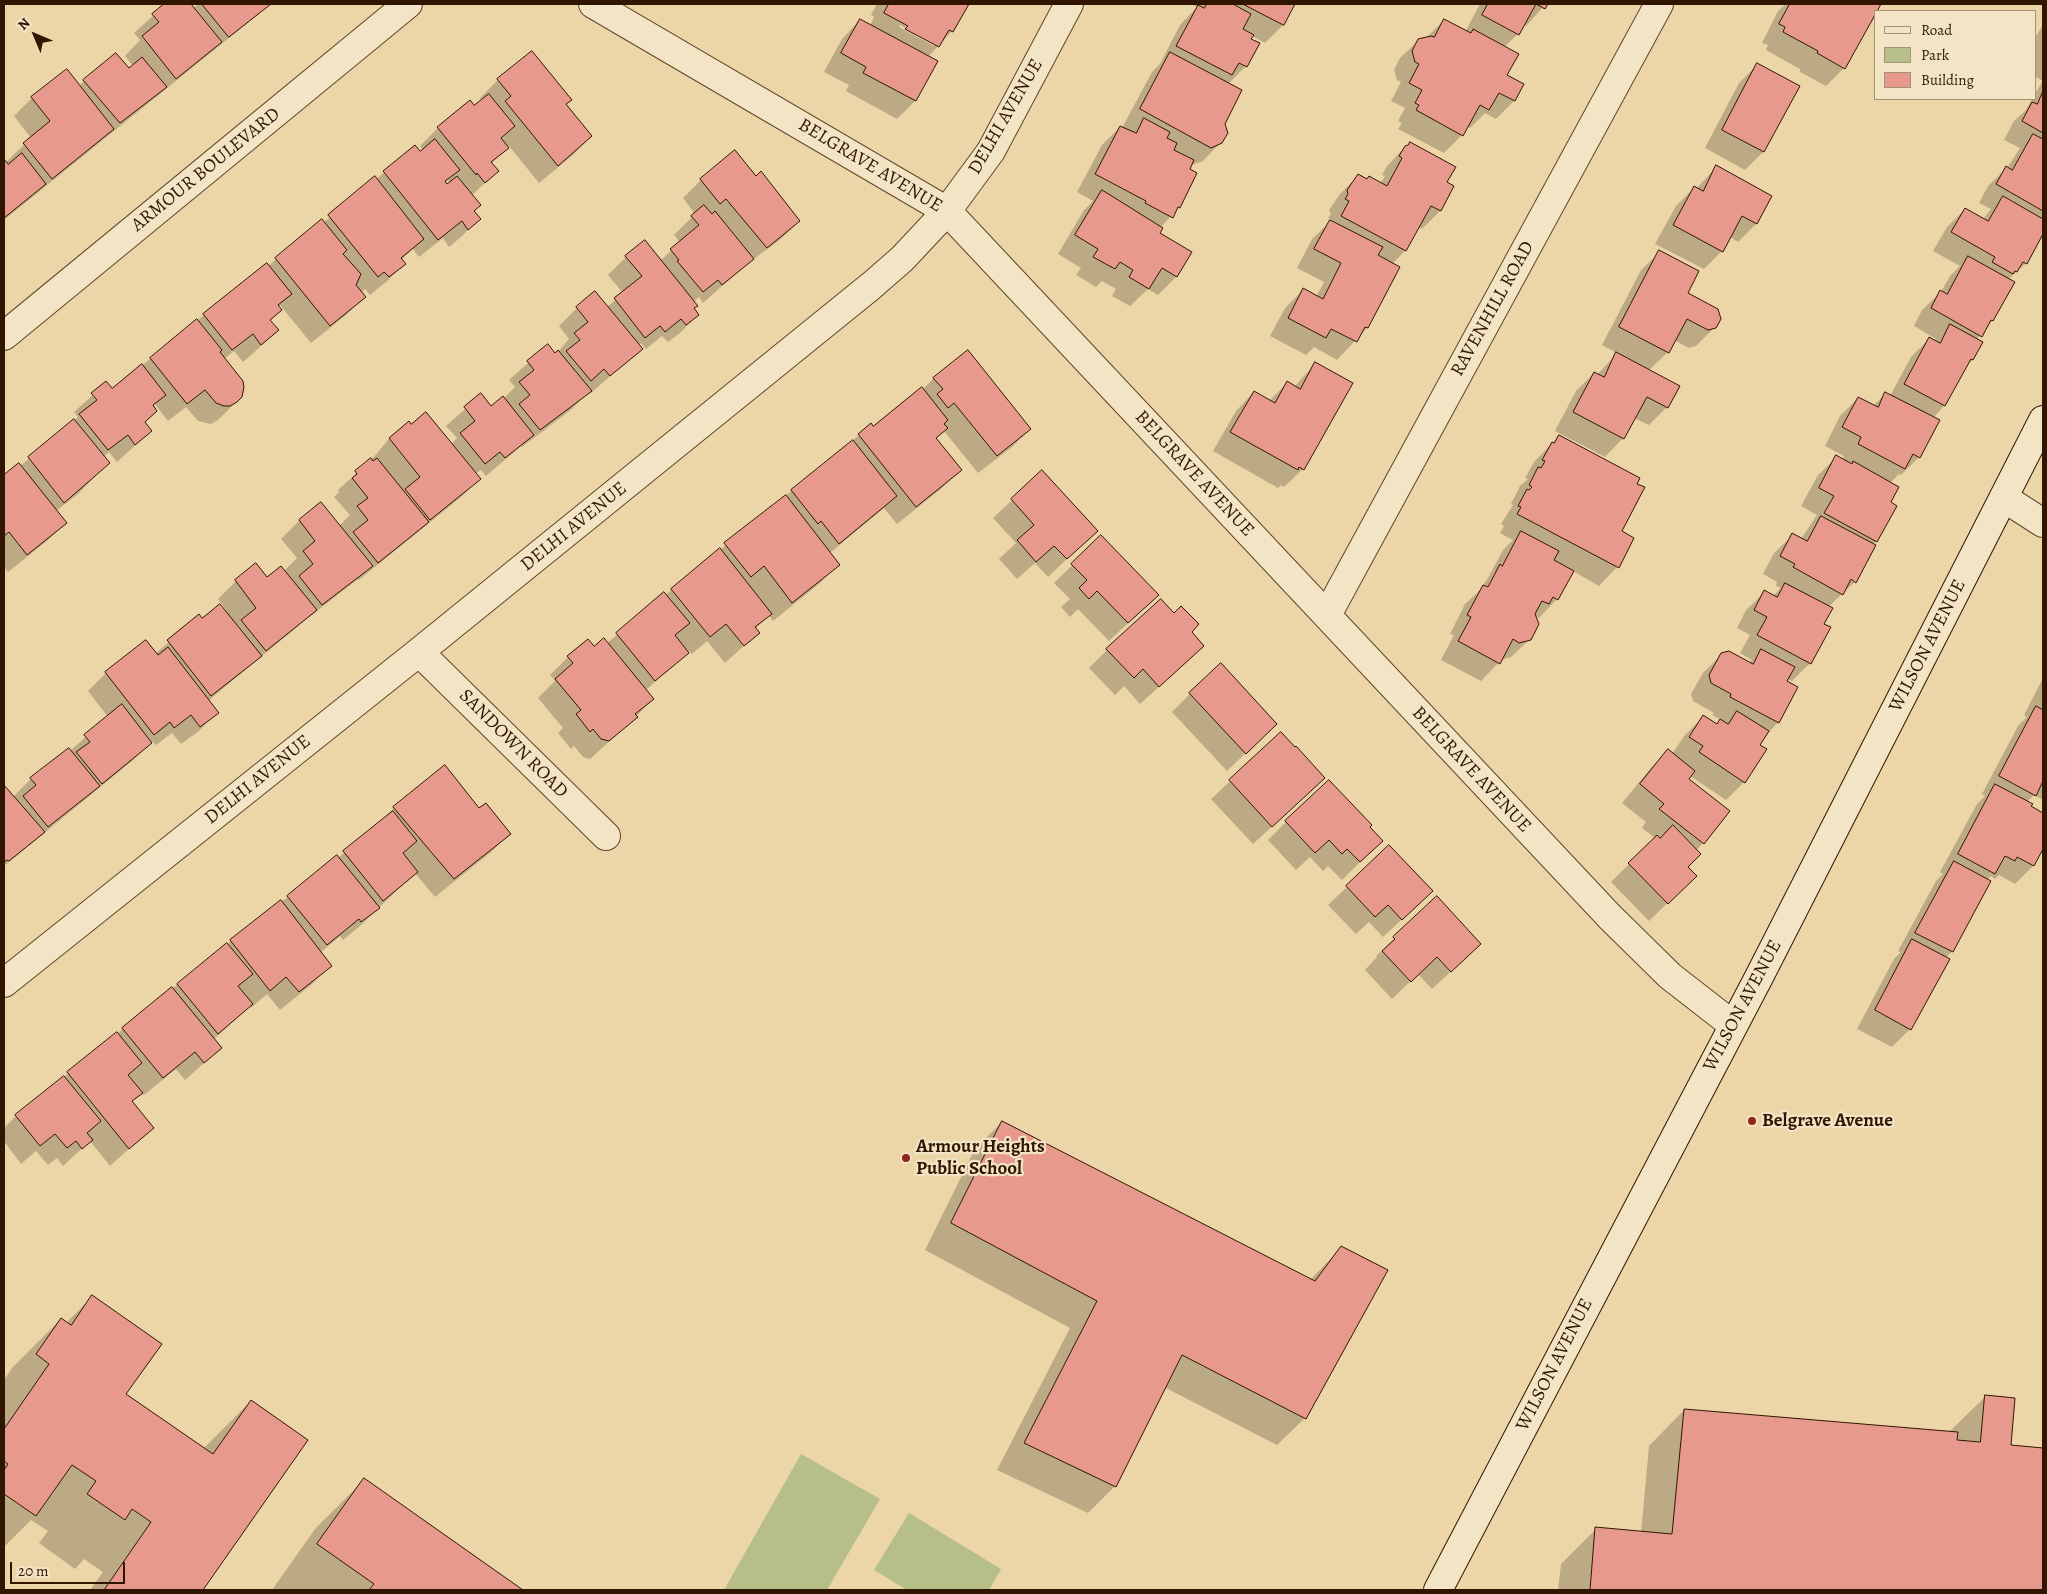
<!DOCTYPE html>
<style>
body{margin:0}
#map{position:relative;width:2047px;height:1594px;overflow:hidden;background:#ecd5a7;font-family:Alegreya,serif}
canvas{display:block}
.frame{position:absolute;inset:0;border:5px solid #301601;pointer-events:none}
.legend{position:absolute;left:1874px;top:10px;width:162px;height:90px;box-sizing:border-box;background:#f3e4c6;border:1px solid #a59277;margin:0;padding:6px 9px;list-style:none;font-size:15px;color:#301601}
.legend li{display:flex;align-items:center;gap:10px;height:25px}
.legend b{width:25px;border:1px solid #a59277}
.north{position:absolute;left:10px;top:10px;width:50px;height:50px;-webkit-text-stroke:4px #f3e4c6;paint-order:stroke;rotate:315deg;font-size:14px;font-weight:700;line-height:20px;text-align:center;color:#301601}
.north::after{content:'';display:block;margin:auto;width:18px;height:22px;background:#301601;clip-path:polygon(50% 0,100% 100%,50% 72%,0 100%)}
.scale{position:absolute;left:10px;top:1562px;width:115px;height:22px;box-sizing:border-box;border:2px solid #301601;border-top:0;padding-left:6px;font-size:15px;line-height:18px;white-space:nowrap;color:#301601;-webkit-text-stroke:4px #f3e4c6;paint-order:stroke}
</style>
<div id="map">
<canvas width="2047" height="1594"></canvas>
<div class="frame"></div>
<ul class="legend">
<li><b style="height:6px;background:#f3e4c6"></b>Road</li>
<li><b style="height:14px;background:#b6be89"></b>Park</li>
<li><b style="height:14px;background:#e7998d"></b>Building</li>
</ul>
<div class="north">N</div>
<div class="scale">20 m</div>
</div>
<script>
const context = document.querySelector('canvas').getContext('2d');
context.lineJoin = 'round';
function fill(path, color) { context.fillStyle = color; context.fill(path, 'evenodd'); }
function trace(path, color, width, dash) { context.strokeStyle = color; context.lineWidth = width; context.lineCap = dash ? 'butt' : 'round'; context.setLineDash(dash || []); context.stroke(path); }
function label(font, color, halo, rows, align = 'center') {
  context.font = font + ' Alegreya,serif'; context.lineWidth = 4.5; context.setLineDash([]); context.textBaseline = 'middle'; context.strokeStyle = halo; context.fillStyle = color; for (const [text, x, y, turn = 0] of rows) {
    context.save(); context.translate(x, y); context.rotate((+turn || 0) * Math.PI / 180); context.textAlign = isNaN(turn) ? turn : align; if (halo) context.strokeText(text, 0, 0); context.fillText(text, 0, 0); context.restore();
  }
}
fill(new Path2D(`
 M801 1454 880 1499 827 1590H724Z
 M909 1513 1001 1569 989 1590H907L874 1570Z`), '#b6be89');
fill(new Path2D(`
 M166 4H189L193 9 198 4H271L4 220V161L5 163 31 138 14 116 32 98 79 86 84 81 128 70 133 66 125 56 140 40 134 33Z
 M877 4H967L952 31 928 57 936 61 915 101 897 119 846 91 849 85 824 72 842 39 860 20 870 26 874 17 871 15ZM900 25 936 44 934 46 899 27Z
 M1190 4H1294L1283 25 1265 43 1252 36 1246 66 1228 84 1221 142 1203 161 1192 165 1190 164 1179 207 1161 227 1158 233 1190 252 1176 277 1158 295 1148 289 1130 306 1112 296 1116 289 1102 281 1096 287 1076 275 1081 268 1058 254 1084 210 1093 201 1077 192 1102 145 1120 127 1122 128 1152 72 1160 64 1180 25 1197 7Z
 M1480 4H1546L1526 26 1523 25 1518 34 1504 47 1506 76 1522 84 1514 101 1496 119 1485 113 1470 128 1467 126 1462 135 1444 153 1398 129 1402 123 1398 121 1405 108 1391 101 1401 82 1397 80 1394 70 1400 58 1419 40 1426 38 1444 20 1465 32Z
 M1786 4H1879L1844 68 1826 86 1800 72V69L1766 50 1768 45 1762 43 1778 11Z
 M2043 25V216L2041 219 2043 220V231L2026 263 2008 280 1992 321 1976 340 1982 343 1972 360 1966 366 1944 406 1933 418 1919 457 1901 475 1899 474 1890 483 1889 502 1876 541 1873 545 1855 582 1828 607 1810 663 1792 681 1787 679 1778 722 1758 745 1744 782 1726 800 1690 776 1687 779 1728 812 1696 851 1687 867 1695 876 1649 921 1611 882 1655 838 1642 828 1646 822 1622 803 1650 769 1668 750 1672 754 1685 735 1703 717 1716 725 1721 720 1712 715 1714 713 1693 701 1691 694 1703 673 1722 654 1749 663 1752 660 1740 653 1750 635 1737 628 1746 610 1765 592 1773 596 1781 588 1776 586 1777 582 1763 574 1774 553 1793 535 1801 539 1817 515 1801 506 1818 475 1837 457 1842 460 1844 456 1825 446 1840 416 1858 398 1873 406 1886 393 1890 396 1911 357 1929 339 1934 341 1936 339 1914 326 1922 310 1941 292 1950 276 1960 266 1933 251 1947 227 1965 209 1983 219 1991 209 1979 203 1988 186 2007 168 2020 148 2004 140 2014 121 2026 110 2032 99H2036V92L2043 81 2036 77V36Z
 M532 53 565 105 591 136 573 155 539 183 509 146 491 164 498 171 471 196 473 212 479 219 461 237 449 247 443 238 419 257 413 249 401 260 404 264 386 282 370 295 365 289 361 293 364 297 346 315 311 343 280 305 278 307 281 310 270 321 277 330 259 348 243 362 234 351 224 359 236 402 218 420 211 424 198 421 186 407 168 421 155 404 152 407 156 411 144 423 151 431 117 462 109 452 103 457 108 463 78 494 56 511 66 523 47 541 8 572 4 567V477L19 465 20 466 71 424 78 417 74 412 106 383 112 390 204 315 268 266 321 221 323 223 415 147 420 152 423 150 420 146 438 128 474 107 482 101 480 98 498 80ZM448 180 450 183 447 186 445 183Z
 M1757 65 1763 152 1745 170 1705 148 1739 83Z
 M1405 147 1453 187 1440 211 1422 229 1418 227 1405 251 1392 264 1399 267 1367 328 1337 360 1314 347 1306 355 1270 336 1285 308 1303 290 1316 297 1324 282 1297 268 1312 239 1332 220 1328 218 1331 214 1329 210 1340 194 1358 176 1380 184 1385 176 1382 175 1387 166Z
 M1716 167 1770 196 1756 224 1738 242 1730 237 1722 251 1704 269 1655 244 1676 206 1694 188 1696 189Z
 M755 178 799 221 781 239 747 264 703 303 699 297 693 302V308L698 315 680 333 668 342 662 336 646 349 641 343 638 346 641 349 591 393 589 391 572 409 522 447 521 446 486 476 481 470 475 474 479 479 461 497 359 580 358 579 303 622 208 701 217 712 199 731 181 744 172 733 156 745 152 741 132 761 4 866V787L13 797 31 779 70 751 108 717 88 691 106 673 155 654 199 616 202 620 225 611 226 610 218 599 236 581 267 578 284 571 297 558 281 539 299 521 321 504 339 526 350 515 334 497 339 492 338 490 372 459 389 439 409 423 451 444 457 438 446 426 481 395 491 408 503 399 515 387 509 380 548 345 555 355 569 339 559 326 577 308 595 293 607 307 623 293 608 275 626 257 660 261 680 242 674 235 695 214 683 198 701 180Z
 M1660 252 1686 293 1715 327 1696 346 1689 348 1674 340 1668 352 1648 371 1667 407 1649 425 1634 418 1623 438 1605 457 1555 431 1576 391 1594 373 1597 375 1617 353 1602 345 1641 270Z
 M1315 364 1303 469 1284 487 1281 485 1278 488 1213 451 1236 411 1254 392 1269 401 1287 383 1294 387Z
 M934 378 1030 429 1012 447 978 473 944 431 935 439 960 470 942 488 897 524 884 508 830 553 838 564 820 583 773 621 769 615 755 629 758 633 725 663 707 641 692 654 689 651 645 691 652 699 636 717 590 759 583 757 574 746 571 749 558 733 563 728 538 698 555 681 550 675 568 657 606 644 859 435 871 425 873 428 922 390Z
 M1559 436 1620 532 1633 538 1617 567 1599 586 1573 571 1557 599 1539 618 1534 615 1530 639 1511 657 1501 660 1481 681 1441 660 1454 635 1450 634 1465 604 1478 592 1488 578 1503 550 1513 540 1500 533 1504 526 1501 524 1513 505 1511 504 1520 486 1528 479 1525 478 1534 462Z
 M1042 472 1096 531 1048 577 1035 563 1017 579 999 559 1016 543 993 518Z
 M1101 537 1139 613 1109 641 1078 609 1070 617 1061 607 1070 599 1054 583Z
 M1190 632 1184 664 1140 704 1124 686 1115 695 1089 668 1107 650Z
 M2043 678V800L2034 795 2027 802 2030 807 2043 814V847L2033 866 2015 884 1999 875 1995 879 1991 876 1987 880 1989 881 1952 952 1945 958 1910 1029 1892 1047 1857 1029 1894 959 1901 952 1898 951 1936 881 1943 874 1940 872 1977 804 1985 796 1982 794 2018 726 2027 717 2024 715Z
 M1190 694 1257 742 1227 771 1172 712Z
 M1281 734 1305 796 1253 844 1211 799Z
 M394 808 479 810 510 834 491 852 435 897 415 873 360 926 343 940 340 936 320 953 330 966 312 984 280 1010 267 994 251 1008 250 1006 214 1039 221 1048 185 1080 176 1069 144 1095 142 1092 132 1102 152 1128 110 1166 90 1141 63 1166 57 1158 48 1165 36 1151 21 1164 4 1141V1128L16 1116 231 941 338 858 375 827Z
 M1286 822 1369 827 1363 859 1342 880 1328 866 1323 871 1310 857 1296 870 1268 840Z
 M1389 847 1413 909 1383 937 1369 922 1356 934 1328 905Z
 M1437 897 1461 962 1432 989 1418 974 1392 999 1365 970 1377 957 1376 956Z
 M1002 1122 1310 1280 1341 1248 1305 1418 1277 1445 1164 1387 1115 1486 1088 1513 997 1470 1070 1328 925 1250 975 1149Z
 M92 1297 125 1395 203 1449 251 1401 306 1440 202 1590H90L103 1572 84 1559 75 1569 39 1543 48 1531 31 1520 4 1547V1380L12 1368 61 1319 66 1323Z
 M1985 1397 2010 1446 2043 1449V1590H1558L1561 1564 1596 1529 1641 1533 1649 1446 1684 1410 1949 1432Z
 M364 1480 521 1590H272L315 1529Z`), '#0003');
const building = new Path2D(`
 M164 4H191L222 42 176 79 142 36 159 22 152 14Z
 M202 4H271L229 37Z
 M889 4H969L953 32 949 30 939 47 905 29 908 26 884 13Z
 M1207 4H1233L1251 14 1243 29 1254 35 1251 39 1260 43 1247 67 1239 63 1232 75 1176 46 1198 5 1204 8Z
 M1243 4H1295L1284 25Z
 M1488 4H1548L1545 9 1536 4 1519 35 1482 15Z
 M1790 4H1881L1845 69 1817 53 1818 51 1783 32 1785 27 1779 24Z
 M860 19 938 61 916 101 863 73 866 67 841 53Z
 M1444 19 1471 33 1473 29 1519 54 1507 75 1524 84 1515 101 1499 93 1489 110 1480 105 1463 136 1416 110 1419 105 1415 103 1422 90 1409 83 1419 64 1415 62 1412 51 1418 39 1431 36 1434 37Z
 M532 51 572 100 566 104 592 136 558 166 505 101 511 96 497 79Z
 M1170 52 1242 90 1225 124 1228 133 1222 143 1211 148 1140 109Z
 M116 53 129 68 142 57 167 87 120 123 83 80Z
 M1757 63 1800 86 1764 152 1722 130Z
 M67 69 114 129 52 179 23 143 50 121 31 97Z
 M2043 91V133L2022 121 2032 102 2037 104Z
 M489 94 515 126 501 138 509 148 491 162 499 171 485 183 477 173 476 175 437 127 470 100 474 105Z
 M1144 118 1170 132 1167 138 1177 143 1174 150 1194 160 1190 169 1197 173 1180 208 1178 207 1173 218 1145 203 1146 201 1095 174 1120 126 1136 133Z
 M2033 134 2043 139V211L1996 184 2006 166 2012 170Z
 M435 139 460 170 445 181 447 184 457 176 481 205 474 211 481 219 468 230 462 221 438 240 383 171 415 145 420 151Z
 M1410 142 1456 167 1447 182 1454 186 1441 211 1431 206 1406 251 1341 216 1349 201 1345 199 1348 194 1347 190 1358 174 1367 179 1369 176 1387 186 1402 158 1399 156 1405 146 1408 145Z
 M735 150 756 176 761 171 800 221 767 248 726 199 720 204 700 179Z
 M22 153 46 184 4 218V159L8 164Z
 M1716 165 1772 196 1757 224 1742 216 1723 252 1673 225 1694 186 1703 191Z
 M375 176 424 239 401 258 406 264 389 277 384 272 378 277 328 215Z
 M1102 190 1163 228 1160 233 1192 252 1177 277 1162 268 1149 289 1129 277 1133 270 1120 262 1115 269 1093 257 1098 249 1075 235Z
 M2003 196 2043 219V234L2027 264 2023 262 2017 272 2015 271 2013 274 1992 262 1995 257 1951 232 1965 208 1988 221Z
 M704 205 712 214 715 211 754 259 722 285 718 280 703 292 677 261 679 260 670 249 699 225 691 216Z
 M322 219 347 250 343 254 361 274 356 285 366 297 330 326 275 258Z
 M1330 220 1383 247 1378 255 1400 267 1368 328 1365 327 1357 342 1331 329 1326 338 1288 318 1303 288 1323 299 1341 263 1314 249Z
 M645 240 698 306 694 308 699 315 686 325 681 319 665 332 660 326 645 338 614 298 642 276 625 256Z
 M1659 250 1699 271 1688 293 1718 309 1721 319 1716 328 1708 330 1687 319 1669 353 1619 327Z
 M1968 256 2015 282 1993 321 1991 320 1982 337 1931 308 1940 290 1947 294Z
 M267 263 292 294 278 305 282 310 270 320 279 330 261 345 253 334 232 350 203 314Z
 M595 291 643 349 610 376 604 369 591 381 566 351 580 340 574 333 588 322 576 307Z
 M197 319 222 350 220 352 243 381 244 387 242 397 237 402 230 406H224L216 403 205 390 187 404 150 358Z
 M1950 324 1983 342 1973 360 1971 359 1945 406 1904 384 1929 337 1940 343Z
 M548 344 555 353 558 350 592 391 540 430 519 404 530 395 519 382 534 370 527 361Z
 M968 350 1031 429 997 456 954 403 948 408 937 394 943 389 933 378Z
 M1616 352 1680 386 1668 408 1647 397 1624 439 1573 412 1594 372 1604 377Z
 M1315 362 1353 383 1304 470 1299 467 1298 470 1230 432 1254 391 1275 403 1287 381 1300 389Z
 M142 364 166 395 153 405 157 411 145 422 152 431 135 445 128 435 108 450 79 414 97 400 91 393 106 381 112 388Z
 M922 387 948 420 944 424 948 428 936 438 962 470 916 507 858 434 871 423 873 426Z
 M1885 392 1940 420 1920 458 1913 454 1905 469 1858 444 1861 437 1842 427 1858 397 1878 407Z
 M481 393 491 406 503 396 534 435 505 458 500 452 485 464 460 433 475 421 464 407Z
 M426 412 481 479 430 520 405 489 420 477 389 438 409 421 411 424Z
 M74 419 110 463 64 503 28 457Z
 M1559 435 1640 478 1637 484 1645 487 1622 531 1634 538 1619 568 1517 514 1521 507 1518 506 1527 489 1529 490 1532 487 1529 485 1538 467 1541 468 1545 461 1542 460 1552 442 1554 443Z
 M853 440 897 496 839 544 821 521 818 524 791 490Z
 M1836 455 1852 464 1853 461 1899 487 1891 502 1897 506 1877 542 1824 513 1834 496 1819 488Z
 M371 458 373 461 377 458 429 522 378 563 353 532 368 520 357 506 368 498 352 478 357 474 355 471Z
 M19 463 67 523 27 555 9 532 4 536V475Z
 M1042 470 1098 531 1067 559 1054 546 1036 562 1017 540 1034 525 1011 499Z
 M786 495 840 565 792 603 764 566 751 577 724 543Z
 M321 502 373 566 322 605 299 576 313 564 303 551 315 541 299 520Z
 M1821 516 1876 545 1856 583 1851 579 1843 595 1793 567 1795 564 1780 556 1792 533 1807 541Z
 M1521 531 1559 551 1554 560 1574 571 1558 600 1553 597 1549 604 1542 601 1535 614 1539 624 1531 640 1519 643 1513 639 1500 664 1458 641 1471 617 1467 615 1483 585 1488 587 1500 564 1502 566Z
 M1101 535 1159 595 1128 623 1097 591 1089 599 1079 588 1087 580 1071 564Z
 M720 548 772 614 755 627 760 633 744 646 726 624 710 637 671 589Z
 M256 563 267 577 281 566 317 610 266 651 241 620 256 608 235 580Z
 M1785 583 1833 608 1824 624 1831 627 1811 664 1757 635 1767 617 1754 610 1764 590 1777 597Z
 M664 592 690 623 675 635 689 653 655 681 616 633Z
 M1161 599 1174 613 1181 606 1199 624 1192 632 1204 646 1159 687 1143 669 1134 678 1106 649Z
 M220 604 262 656 211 696 167 640 199 614 202 618Z
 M604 638 654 699 635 714 638 717 609 741 601 739 593 729 590 732 576 714 581 710 555 679 573 663 567 656 588 639 594 646Z
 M146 640 158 655 168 647 219 713 200 727 191 715 174 728 170 722 154 735 105 672Z
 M1761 649 1795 667 1787 681 1798 687 1779 723 1730 697 1731 694 1711 683 1709 675 1721 653 1729 651 1753 664Z
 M1221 663 1277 724 1246 754 1189 693Z
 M122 704 152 743 102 784 76 752 90 742 84 735Z
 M2036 706 2043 710V781L2036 796 1999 776Z
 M1737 711 1769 731 1760 745 1767 749 1745 783 1699 752 1703 746 1689 737 1703 715 1717 724 1720 719 1728 724Z
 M1281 732 1295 747 1296 746 1325 778 1272 827 1229 780Z
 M69 748 100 786 48 827 23 796 36 785 30 778Z
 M1668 749 1695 771 1689 779 1730 811 1704 844 1659 809 1664 804 1640 784Z
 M445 765 479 808 486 803 511 834 454 879 393 807Z
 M1329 780 1372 825 1370 827 1383 841 1360 862 1347 849 1342 854 1329 840 1315 853 1285 821Z
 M1995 784 2033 804 2031 806 2043 813V849L2034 866 2017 857 2015 861 2005 856 1995 874 1958 854Z
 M4 785 45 832 9 861 7 860 4 862Z
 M393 811 417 841 403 853 418 872 383 901 343 851Z
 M1673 825 1701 854 1688 867 1697 876 1668 904 1628 863 1657 835 1660 838Z
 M1389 845 1433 891 1402 920 1388 905 1375 917 1346 886Z
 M337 855 380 908 361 922 359 919 327 945 287 896Z
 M1954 861 1991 881 1953 952 1915 933Z
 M1437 896 1481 944 1451 972 1437 957 1411 982 1382 951 1395 939 1393 937Z
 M281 900 332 966 299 992 286 977 270 991 230 940Z
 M1912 939 1950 959 1911 1030 1875 1010Z
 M227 943 253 974 238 986 253 1004 218 1034 177 984Z
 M172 987 222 1048 204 1063 195 1052 163 1078 122 1028Z
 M117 1032 142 1063 128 1075 143 1093 132 1101 154 1128 129 1149 67 1072Z
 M64 1076 101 1121 87 1133 93 1140 82 1149 76 1141 67 1148 55 1134 40 1146 15 1115Z
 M1002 1121 1315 1281 1341 1246 1388 1270 1306 1419 1182 1355 1116 1487 1024 1443 1097 1301 951 1223Z
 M92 1295 162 1344 126 1394 213 1454 251 1400 308 1440 203 1590H104L151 1522 132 1509 125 1520 87 1494 96 1481 72 1465 36 1516 4 1494V1470L8 1464 4 1461V1429L49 1364 36 1354 61 1318 71 1325Z
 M1985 1395 2015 1398 2011 1445 2043 1448V1590H1590L1595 1527 1672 1534 1684 1409 1958 1432 1957 1440 1980 1442Z
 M364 1478 523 1590H369L374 1584 317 1544Z`);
fill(building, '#e7998d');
trace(building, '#301601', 1);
const street = new Path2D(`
 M593 4 947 211 1610 917 1670 976 1733 1025
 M4 336 408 4
 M2004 498 2043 523
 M1327 615 1659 4
 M419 652 606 836
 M4 983 419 652 871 286 902 259 947 211 991 151 1069 4`);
const secondary = new Path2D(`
 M1438 1590 1759 977 2043 420`);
trace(street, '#5f462a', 30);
trace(secondary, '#301601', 30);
trace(street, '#f3e4c6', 28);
trace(secondary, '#f3e4c6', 28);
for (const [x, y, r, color] of [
 [1752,1121,5,"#8f2418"],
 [906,1158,5,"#8f2418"]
]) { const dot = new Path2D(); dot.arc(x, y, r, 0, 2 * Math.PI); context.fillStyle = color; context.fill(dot); trace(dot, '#f3e4c6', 2); }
label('19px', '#301601', '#f3e4c6', [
 ["DELHI AVENUE",1006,117,-60],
 ["BELGRAVE AVENUE",870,166,31],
 ["ARMOUR BOULEVARD",206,170,-39],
 ["RAVENHILL ROAD",1493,309,-61],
 ["BELGRAVE AVENUE",1194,474,47],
 ["DELHI AVENUE",574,527,-39],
 ["WILSON AVENUE",1928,646,-63],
 ["SANDOWN ROAD",513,744,45],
 ["BELGRAVE AVENUE",1471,770,47],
 ["DELHI AVENUE",258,780,-39],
 ["WILSON AVENUE",1743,1006,-62],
 ["WILSON AVENUE",1555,1365,-63]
]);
label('bold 19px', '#301601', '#f3e4c6', [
 ["Belgrave Avenue",1762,1121],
 ["Armour Heights",916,1147],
 ["Public School",916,1169]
], 'left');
</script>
